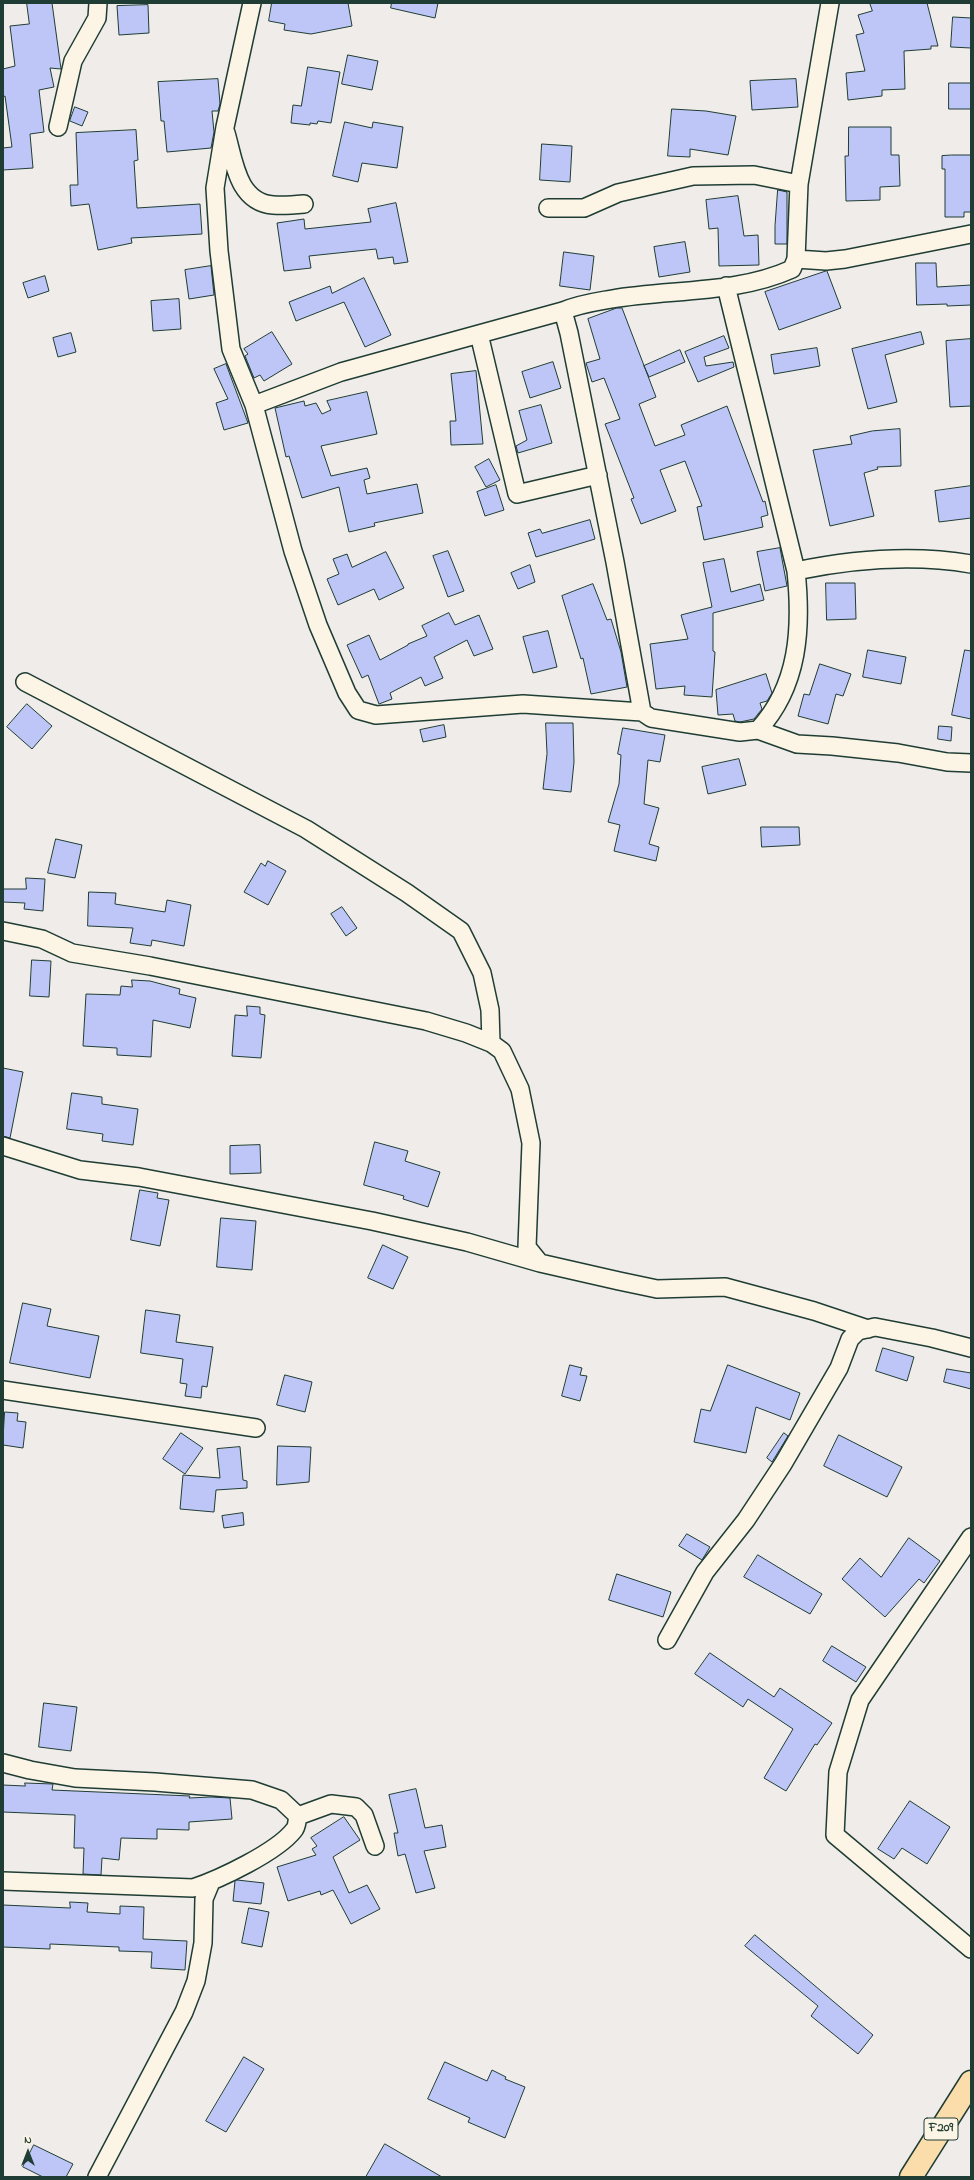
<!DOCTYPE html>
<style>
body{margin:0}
#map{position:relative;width:974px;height:2180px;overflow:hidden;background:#f0ece9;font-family:"Indie Flower",sans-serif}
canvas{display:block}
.frame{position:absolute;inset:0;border:4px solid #1f3d34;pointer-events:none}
.north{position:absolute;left:8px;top:2132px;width:40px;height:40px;-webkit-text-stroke:3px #fcf5e5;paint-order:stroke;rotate:0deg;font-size:11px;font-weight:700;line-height:16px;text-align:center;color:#1f3d34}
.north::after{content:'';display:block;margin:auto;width:14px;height:18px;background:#1f3d34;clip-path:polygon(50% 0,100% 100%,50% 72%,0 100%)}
</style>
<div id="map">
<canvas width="974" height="2180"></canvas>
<div class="frame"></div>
<div class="north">N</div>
</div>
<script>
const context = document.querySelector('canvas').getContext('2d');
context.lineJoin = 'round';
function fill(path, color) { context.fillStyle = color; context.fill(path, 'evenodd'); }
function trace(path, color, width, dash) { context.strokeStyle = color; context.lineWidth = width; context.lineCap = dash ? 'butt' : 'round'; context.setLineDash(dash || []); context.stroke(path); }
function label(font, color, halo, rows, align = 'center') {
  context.font = font + ' "Indie Flower",sans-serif'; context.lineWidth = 4; context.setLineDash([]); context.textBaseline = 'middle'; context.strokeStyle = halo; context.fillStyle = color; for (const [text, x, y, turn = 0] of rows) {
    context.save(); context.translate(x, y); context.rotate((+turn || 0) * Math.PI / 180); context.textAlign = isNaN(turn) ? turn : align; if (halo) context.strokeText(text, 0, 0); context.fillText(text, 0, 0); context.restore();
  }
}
const building = new Path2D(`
 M27 3H52L61 69 50 68 54 87 39 90 44 132 30 134 33 168 3 170V148L12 147 5 96 3 97V69L15 66 10 26 29 24Z
 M272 3H348L352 26 311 34 284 30 285 24 269 21Z
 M392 3H438L435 18 391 8Z
 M870 3H927L938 46H931V49L904 51 905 89 882 90V96L848 100 846 73 865 71 856 35 864 33 858 15 872 11Z
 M148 5 149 33 119 35 117 6Z
 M953 17 971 18V48L951 47Z
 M348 55 378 61 372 90 342 84Z
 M308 67 340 72 331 123 318 121 317 124 310 123V125L291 123 293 105 301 106Z
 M218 79 220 104 218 111H212L214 132 211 148 167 152 164 121H161L158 82Z
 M796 79 798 107 752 110 750 81Z
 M949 83H971V109H949Z
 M75 107 88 112 82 126 70 121Z
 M672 109 706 111 736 116 728 155 690 149V157L668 156Z
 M345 122 372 128 373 122 403 127 397 168 362 163 358 182 333 176Z
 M849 127H891V155H899L900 186 880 187V200L846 201 845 156H848Z
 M136 130 138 160 134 161 137 208 200 204 202 234 131 238 132 243 98 250 89 204 71 206 70 185H78L76 133Z
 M542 144 572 146 570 182 540 180Z
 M952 155H971V212H964V217H945V169H942V156Z
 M778 190 787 192V244H775V226Z
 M738 196 744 236 758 235 759 265 719 266 718 228 709 229 706 200Z
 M396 203 408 262 394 264 393 257 378 259 376 249 309 256 311 268 284 271 277 223 304 219 305 229 371 222 368 209Z
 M685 242 690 272 659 277 654 247Z
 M564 252 594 256 590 290 560 286Z
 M916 263H936L937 287 971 285V305L947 306V304L917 305Z
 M211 266 214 295 189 299 185 270Z
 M827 271 841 308 779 330 765 292Z
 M45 276 49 291 28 298 23 283Z
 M364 278 391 335 365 347 344 302 296 321 289 302 330 286 332 293Z
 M179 299 181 329 153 331 151 301Z
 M617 308H622L656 397 639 404 655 446 685 435 681 425 727 406 763 502 765 501 768 515 761 517 763 527 704 540 697 507 702 506 685 461 660 470 676 511 641 524 631 499 634 498 605 424 620 419 604 378 592 382 586 363 600 359 588 319Z
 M272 332 292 364 264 381 260 375 254 378 245 356 248 354 244 349Z
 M921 332 924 344 885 355 897 402 868 409 852 349Z
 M71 333 76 352 58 357 53 338Z
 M724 336 729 348 704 357 706 366 733 362 734 367 698 382 685 352Z
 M971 339V406L950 407 946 341Z
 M817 348 820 366 774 374 771 355Z
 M680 350 685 362 649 377 644 366Z
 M553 362 561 388 530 398 522 372Z
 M226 364 248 423 224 430 216 403 228 399 214 369Z
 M476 371 483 444 451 445 450 421H456L451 374Z
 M367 392 377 434 321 446 331 476 367 468 370 478 364 480 367 494 417 484 423 513 374 523 375 526 349 532 339 487 302 498 289 456 286 457 275 408 304 401 305 406 316 403 322 414 331 410 327 401Z
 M541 405 552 443 518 453 516 446 527 440 519 411Z
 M900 429 901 466 877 467 878 469 864 473 874 516 830 526 813 450 852 444 850 436 872 431Z
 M489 459 500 480 486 487 475 467Z
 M496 485 504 510 485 516 477 492Z
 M971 486V518L939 522 935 491Z
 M590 520 595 539 536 557 528 533 540 529 542 533Z
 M780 548 787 586 765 591 757 552Z
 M448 551 464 591 448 597 433 556Z
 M386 552 404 588 379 600 374 589 338 605 327 579 339 574 333 559 347 554 352 567Z
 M724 559 731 592 760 584 764 600 713 613V651L715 652 712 697 684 695 685 686 656 689 650 644 688 639 681 615 712 607 703 563Z
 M530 565 535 582 518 589 511 573Z
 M826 583H855L856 619 827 620Z
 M593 584 607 620 611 619 621 652 627 687 591 694 583 658 581 659 562 596Z
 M449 613 455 625 479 615 493 649 474 656 467 640 434 657 443 678 425 686 421 677 390 693 392 699 379 704 368 675 362 678 347 645 369 635 380 660 408 645V644L427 636 422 626Z
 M548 631 557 667 533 673 523 637Z
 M868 650 906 657 901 684 863 677Z
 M965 650 971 651V719L952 715Z
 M820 664 851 674 843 696 836 694 828 724 798 716 804 694 809 695Z
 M766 674 772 693 767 701 760 703 762 709 754 719 740 722 735 721 733 714 718 715 716 690Z
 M27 704 52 726 32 749 7 727Z
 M546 723H573L574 762 571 792 543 789 547 754Z
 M444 725 446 737 423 742 420 730Z
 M939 726 952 727 951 741 938 739Z
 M623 728 665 735 660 762 648 760 644 804 659 808 649 844 659 847 656 861 614 851 620 825 608 822 619 784 621 755 618 754Z
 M739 759 746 785 708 794 702 767Z
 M761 827H799L800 845 762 847Z
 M56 839 82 845 75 878 48 873Z
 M268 861 286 871 268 905 244 892 261 863 265 866Z
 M26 878 45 879 43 911 24 909 25 903 3 902V889H26Z
 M89 892 116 893 115 904 165 912 167 900 191 905 184 946 152 940 151 946 130 943 133 928 88 926Z
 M342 907 357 928 346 936 331 914Z
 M32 960 51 961 49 997 30 996Z
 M132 980 150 981 180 989 179 994 196 998 190 1028 153 1020 151 1057 117 1055V1048L83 1046 86 994 120 995 121 986 132 987Z
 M247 1006 260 1007V1014L265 1015 261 1058 232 1056 235 1015 247 1016Z
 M3 1068 23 1072 10 1138 3 1136Z
 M72 1093 102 1097V1104L138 1109 133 1145 102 1141 103 1134 67 1129Z
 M375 1142 408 1151 405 1161 440 1172 428 1207 403 1199 404 1196 364 1185Z
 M260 1145 261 1173 230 1174V1146Z
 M140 1190 158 1193 157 1198 169 1200 160 1246 131 1240Z
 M221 1218 256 1221 252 1270 217 1267Z
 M383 1245 408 1257 393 1289 368 1278Z
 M23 1303 51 1309 47 1326 99 1336 90 1378 10 1363Z
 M146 1310 180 1315 176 1342 213 1347 207 1387 202 1386 201 1398 185 1396 187 1384 180 1383 183 1359 141 1353Z
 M883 1348 914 1357 907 1381 876 1371Z
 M570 1365 582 1368 580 1375 587 1376 580 1401 562 1396Z
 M728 1365 800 1393 790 1420 756 1407 746 1453 694 1442 701 1409 710 1411Z
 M947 1369 971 1373V1389L944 1382Z
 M285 1375 312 1382 305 1412 277 1405Z
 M5 1412 18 1413 17 1421 26 1422 23 1448 3 1445Z
 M181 1433 203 1448 185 1474 163 1459Z
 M784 1433 788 1436 772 1462 767 1458Z
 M839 1435 902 1467 887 1497 824 1466Z
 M278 1446 311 1447 309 1482 277 1485Z
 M240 1447 243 1480 247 1481V1488L216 1490 214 1512 180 1509 183 1475 220 1478 217 1449Z
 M243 1513 244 1525 224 1528 222 1516Z
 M687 1534 710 1547 702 1560 679 1546Z
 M909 1538 940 1561 924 1583 919 1579 885 1617 842 1579 860 1558 881 1577Z
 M758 1555 822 1594 810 1614 744 1577Z
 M617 1574 671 1592 663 1617 609 1600Z
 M832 1646 866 1667 856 1682 823 1661Z
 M710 1653 774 1697 780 1688 832 1723 817 1745 815 1744 786 1791 764 1778 793 1729 748 1699 743 1707 695 1674Z
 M44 1703 77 1707 71 1751 39 1747Z
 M25 1783 53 1784 52 1790 190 1796 189 1798 211 1797 230 1798 232 1819 189 1822V1830L157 1829V1839L121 1838 119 1860 102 1858 101 1875 83 1874 84 1848H74L75 1815 3 1812V1785L25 1786Z
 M416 1789 425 1828 442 1825 446 1847 424 1851 435 1888 416 1893 405 1854 398 1856 394 1833H398L389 1795Z
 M910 1801 950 1827 927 1864 902 1848 894 1859 878 1849Z
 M344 1817 360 1840 333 1857 349 1893 367 1885 380 1909 351 1924 333 1890 321 1895 320 1891 288 1901 277 1867 316 1855 312 1849 317 1846 311 1838Z
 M237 1880 264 1883 261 1904 233 1901 235 1881Z
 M70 1902 88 1903 87 1912 120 1914V1906L144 1907 143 1939 187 1941 185 1970 151 1968 152 1952 119 1951V1947L50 1944V1949L3 1947V1905L70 1908Z
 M249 1908 269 1912 262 1947 242 1943Z
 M755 1935 873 2035 858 2054 811 2016 818 2006 745 1946Z
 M244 2057 264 2069 226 2132 206 2121Z
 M445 2062 487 2081 492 2070 506 2077 505 2079 525 2087 505 2138 468 2122 470 2118 428 2099Z
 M385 2144 442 2177H366Z
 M34 2145 73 2164 66 2177H43L23 2167Z`);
fill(building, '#bec6f8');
trace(building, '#1f3d34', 1);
const minor = new Path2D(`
 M252 3 225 127 215 188 219 251 231 349 254 405 293 551 318 625 347 693 358 710 376 715 523 704 642 712 651 718 740 732 758 730 797 744 832 746 898 753 947 762 971 763
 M58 127 73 61 97 18 98 3
 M226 133C234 160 237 202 273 205 283 206 294 205 304 204
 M548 208H584L618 193 693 176 754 175 799 184
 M796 259 826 261 845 259 971 234
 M726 286 796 571C802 628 799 686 758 730
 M563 311 569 333 615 562 642 712
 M479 334 517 494 598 475
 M254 405 341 372 563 311C579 304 595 302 612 299 671 289 737 294 792 269L796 259 799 184 830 3
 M796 571C854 559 912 554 971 564
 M25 682 306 829 407 893 461 931 482 973 490 1010 491 1043
 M3 931 42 939 72 953 150 966 426 1021 466 1033 491 1043 502 1051 520 1089 531 1143 527 1247 540 1263
 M3 1146 80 1170 139 1177 372 1221 467 1242 540 1263 619 1281 657 1289 725 1287 814 1311 868 1329
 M3 1390 256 1428
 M971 1537 860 1700 838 1772 835 1835 971 1949
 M667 1640 705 1572 746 1520 783 1464 839 1368 850 1339 858 1331 875 1327 932 1338 971 1348
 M3 1763 30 1770 75 1778 155 1782 252 1790 281 1800 298 1816
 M298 1816 331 1804 356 1807 364 1815 375 1846
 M3 1881 193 1888C220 1879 277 1852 294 1830 297 1827 297 1820 298 1816
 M97 2177 184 2012 196 1981 203 1943 204 1899 211 1882`);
const primary = new Path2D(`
 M911 2177 971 2082`);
trace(minor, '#1f3d34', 20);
trace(primary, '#1f3d34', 25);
trace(minor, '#fcf5e5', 17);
trace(primary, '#faddab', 22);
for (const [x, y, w] of [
 [941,2129,34]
]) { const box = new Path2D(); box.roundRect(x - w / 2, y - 11, w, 22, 3); context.fillStyle = '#fcf5e5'; context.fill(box); trace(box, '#1f3d34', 1); }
label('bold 13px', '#1f3d34', null, [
 ["F209",941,2129]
]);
</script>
